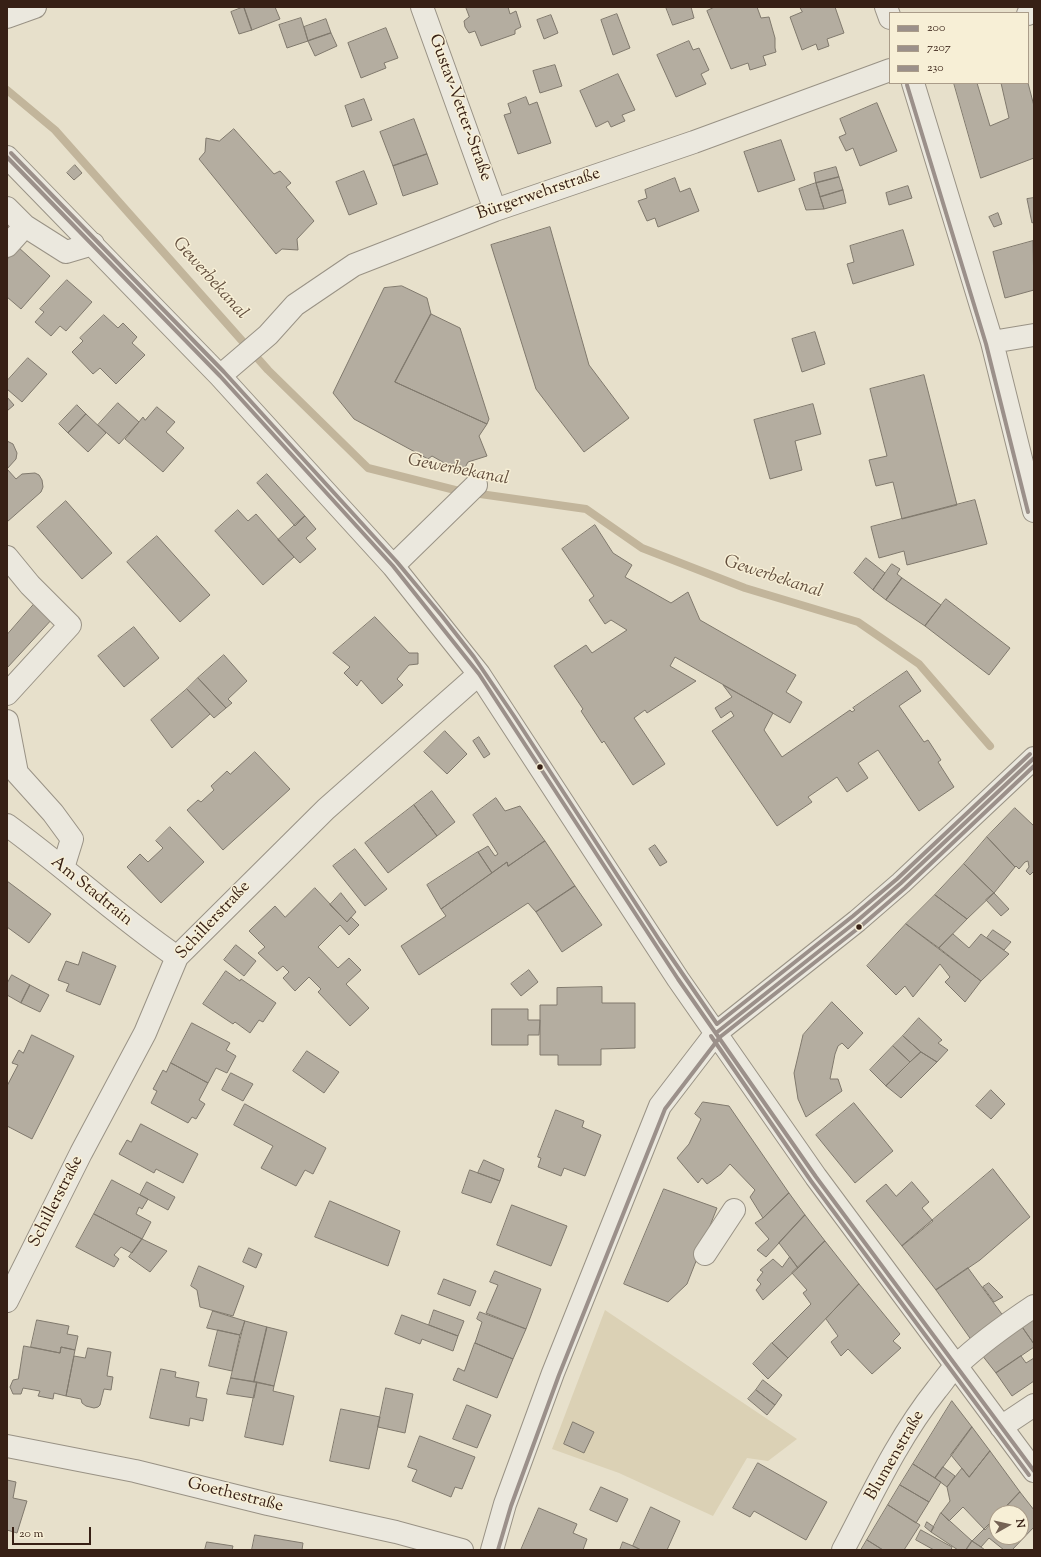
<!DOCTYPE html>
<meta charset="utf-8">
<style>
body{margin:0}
#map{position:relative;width:1041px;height:1557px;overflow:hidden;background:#e7e0cb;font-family:"Sorts Mill Goudy",serif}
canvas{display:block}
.frame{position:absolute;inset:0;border:8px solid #372015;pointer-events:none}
.legend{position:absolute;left:889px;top:12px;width:140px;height:72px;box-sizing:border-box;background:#f7efd6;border:1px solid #aa9c89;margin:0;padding:5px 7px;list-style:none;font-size:12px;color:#372015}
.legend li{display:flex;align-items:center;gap:8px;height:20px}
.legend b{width:20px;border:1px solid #aa9c89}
.north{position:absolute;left:989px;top:1505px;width:40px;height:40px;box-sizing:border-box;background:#f7efd6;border:1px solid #aa9c89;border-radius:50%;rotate:82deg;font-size:11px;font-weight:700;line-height:16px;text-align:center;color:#372015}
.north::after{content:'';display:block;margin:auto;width:14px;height:18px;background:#756355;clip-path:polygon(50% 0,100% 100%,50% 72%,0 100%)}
.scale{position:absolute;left:12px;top:1527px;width:79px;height:18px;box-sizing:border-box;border:2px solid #372015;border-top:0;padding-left:5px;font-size:12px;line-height:14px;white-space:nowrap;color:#372015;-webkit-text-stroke:3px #f7efd6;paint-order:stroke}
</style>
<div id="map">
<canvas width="1041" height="1557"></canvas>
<div class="frame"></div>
<ul class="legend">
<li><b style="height:5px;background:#9b908a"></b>200</li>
<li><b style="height:5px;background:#9b908a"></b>7207</li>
<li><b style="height:5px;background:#9b908a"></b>230</li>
</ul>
<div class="north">N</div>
<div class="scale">20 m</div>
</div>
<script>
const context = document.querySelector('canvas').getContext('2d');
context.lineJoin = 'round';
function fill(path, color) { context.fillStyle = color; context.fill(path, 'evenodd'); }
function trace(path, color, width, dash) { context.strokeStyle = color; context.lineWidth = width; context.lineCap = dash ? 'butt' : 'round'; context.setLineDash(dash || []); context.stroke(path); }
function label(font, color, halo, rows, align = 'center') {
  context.font = font + ' "Sorts Mill Goudy",serif'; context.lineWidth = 3; context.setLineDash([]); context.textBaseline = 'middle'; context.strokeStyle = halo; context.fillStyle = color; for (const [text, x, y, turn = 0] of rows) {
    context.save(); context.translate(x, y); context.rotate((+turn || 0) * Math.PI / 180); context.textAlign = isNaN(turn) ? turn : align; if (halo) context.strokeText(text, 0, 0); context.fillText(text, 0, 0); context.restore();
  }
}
fill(new Path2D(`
 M605 1310 797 1439 768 1461 747 1458 713 1516 619 1473 552 1449Z`), '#dbd1b5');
trace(new Path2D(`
 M7 90 55 130 268 370 368 468 459 491 586 509 642 548 745 588 858 622 919 664 990 746`), '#c2b59b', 8);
const building = new Path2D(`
 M244 7 252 30 239 34 231 12Z
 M244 7H275L280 19 252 30Z
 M466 7H508L510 14 516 11 521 27 515 30V34L481 46 475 31 469 33 465 27 464 21 469 17Z
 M666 7H691L694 18 673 25Z
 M715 7H757L761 18 769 17 775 38V48L776 52 763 56 766 65 750 70 748 63 731 69 707 11Z
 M800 7H835L844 33 827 39 829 46 818 50 816 44 802 50 790 17 802 12Z
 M617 14 630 48 613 55 601 20Z
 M551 15 558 33 544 39 537 20Z
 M301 18 308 41 287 48 279 25Z
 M326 19 331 33 308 41 304 27Z
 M386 28 398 58 384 63 386 68 361 78 348 43Z
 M331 33 337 46 315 56 308 41Z
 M689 41 693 50 699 48 709 70 701 74 706 84 676 97 657 55Z
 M555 65 562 86 540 93 533 71Z
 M618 74 635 110 622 115 625 121 611 127 608 121 596 127 580 91Z
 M954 83H977L990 126 1009 118 1001 83H1028L1034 106V158L981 178Z
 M526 97 529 105 537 102 551 143 518 154 504 115 511 113 508 104Z
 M364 99 372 120 352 127 345 106Z
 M877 103 897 151 860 166 853 148 846 151 839 137 846 134 840 119Z
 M414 119 427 154 393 166 380 132Z
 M234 129 274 174 280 171 291 183 286 187 314 221 297 239 298 250 282 249 276 254 199 159 205 152 206 138 219 141Z
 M781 140 795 180 758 192 744 152Z
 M427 154 438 184 403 196 393 166Z
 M75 165 82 173 74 180 67 173Z
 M836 167 839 177 816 183 814 173Z
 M364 171 377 204 349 215 336 182Z
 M839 177 843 190 820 197 816 183Z
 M675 178 680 192 690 188 699 211 658 227 655 218 647 221 638 201 647 198 645 190Z
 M816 183 824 209 806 210 799 189Z
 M908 186 912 198 889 205 886 193Z
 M843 190 846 203 824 209 820 197Z
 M1034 198V222L1032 223 1027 199Z
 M998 213 1002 224 994 227 989 217Z
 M550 227 589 365 629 418 584 452 536 389 491 245Z
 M903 230 914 265 853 284 847 264 854 262 850 246Z
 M1033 241 1034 290 1005 298 993 252Z
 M18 247 50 276 21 309 7 297V260Z
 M67 280 92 302 66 331 60 326 51 336 35 322 44 312 40 309Z
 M402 286 427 298 431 314 395 382 487 424 479 436 487 456 468 462 462 473 432 456 428 459 354 419 333 393 384 288Z
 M431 314 460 328 489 419 487 424 395 382Z
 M104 315 118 328 123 323 137 337 132 343 145 355 116 384 100 368 93 374 72 352 83 341 80 338Z
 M815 332 825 364 802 372 792 339Z
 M28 358 47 374 22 402 7 389V381Z
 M924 375 957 505 902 519 893 482 876 486 869 460 887 456 870 389Z
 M7 397 14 405 7 411Z
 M118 403 139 422 119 444 98 425Z
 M813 404 821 434 795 441 802 470 770 479 754 420Z
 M77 405 86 414 68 433 59 424Z
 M157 407 175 422 166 432 184 448 163 472 125 439 143 417 145 420Z
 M86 414 106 433 88 452 68 433Z
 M7 441 13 444 17 453 16 459 7 469 16 479 22 474 35 473 39 475 42 480 43 487 41 492 7 522Z
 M267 474 305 516 295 526 257 483Z
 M975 500 987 544 907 565 904 551 879 558 871 527Z
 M66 501 112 553 82 579 37 527Z
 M238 510 248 521 256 514 294 557 263 585 215 531Z
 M305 516 316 529 306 538 316 549 300 563 278 540Z
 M595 525 613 553 632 565 625 577 671 603 688 592 700 620 796 675 786 692 802 702 790 723 675 657 670 666 696 681 647 713 645 710 634 718 665 764 633 785 604 741 602 743 581 711 583 709 554 666 586 645 592 653 627 630 611 620 605 624 589 600 594 596 562 549Z
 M157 536 210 595 180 622 127 562Z
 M866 558 885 573 873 590 854 573Z
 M892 564 900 569 897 574 902 578 886 600 873 590Z
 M902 578 941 605 925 626 886 600Z
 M946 599 1010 648 989 675 925 626Z
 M36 602 54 617 7 668V635Z
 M375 617 409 653H418V664L409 665 397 679 403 685 382 704 361 680 357 686 344 673 350 667 333 653Z
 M134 627 159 658 124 687 98 656Z
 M224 655 247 681 228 699 232 703 226 708 198 678Z
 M907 671 921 691 899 706 924 742 928 740 941 760 938 762 954 787 919 811 878 750 858 763 868 778 847 792 837 777 808 797 812 802 777 826 712 731 734 716 731 711 721 718 715 708 732 697 723 685 773 713 764 730 782 757 850 710 852 712 855 710 853 708Z
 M198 678 226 708 214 718 187 689Z
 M187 689 210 714 172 748 151 720Z
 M445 731 467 754 447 774 424 752Z
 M479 737 490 754 484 758 473 741Z
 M255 752 290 789 223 850 187 810 198 800 201 802 214 790 211 786 227 771 230 774Z
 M432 791 455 822 437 836 414 805Z
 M496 798 505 811 520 806 545 841 508 866 507 862 492 873 478 852 488 846 495 856 498 854 473 815Z
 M414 805 437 836 388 873 365 843Z
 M1015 808 1034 826V871L1030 875 1026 871 1029 867 1028 861 1025 862 1019 869 1016 866 1015 867 987 837Z
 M170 827 204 862 161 903 127 867 140 854 148 862 163 848 156 841Z
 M987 837 1015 867 994 893 964 864Z
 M545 841 575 886 536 912 528 903 419 975 401 946 446 916 441 909 507 862 508 866Z
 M655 845 667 862 660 866 649 849Z
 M355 849 387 889 365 906 333 866Z
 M478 852 492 873 441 909 427 885Z
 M964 864 994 893 967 919 935 895Z
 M7 881 51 914 29 943 7 927Z
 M575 886 602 925 562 952 536 912Z
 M315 888 347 922 351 917 359 925 349 935 340 925 318 947 338 968 349 958 361 970 346 984 369 1008 350 1026 318 992 321 989 309 977 295 991 283 978 289 972 283 966 277 971 258 953 265 947 249 931 275 906 285 917Z
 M341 893 356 912 347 922 330 905Z
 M994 893 1009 909 1001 916 986 900Z
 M935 895 967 919 939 948 906 924Z
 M906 924 981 981 965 1002 945 982 950 977 940 964 913 997 905 986 896 995 867 966Z
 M993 930 1011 942 1004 950 987 938Z
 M953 934 969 948 981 934 1009 954 981 981 939 948Z
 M236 945 256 961 244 976 224 960Z
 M83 952 116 966 100 1005 66 991 69 984 58 980 66 961 78 965Z
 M529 970 538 982 521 996 511 984Z
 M226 971 240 981 241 979 276 1003 263 1022 259 1020 250 1033 235 1022 233 1024 203 1004Z
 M12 975 30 985 21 1003 7 995V984Z
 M30 985 49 995 40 1012 21 1003Z
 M602 987V1003H635V1048L601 1049V1065H558V1055H540V1005H557V988Z
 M832 1002 863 1033 848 1049 842 1043 838 1046 835 1054 830 1079H838L842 1091 806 1117 798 1099 794 1073 803 1035Z
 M492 1009H528V1020H540L539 1035H528V1045H492Z
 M919 1018 942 1040 938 1043 948 1050 937 1062 921 1052 903 1036Z
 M192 1023 230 1043 226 1050 236 1056 227 1073 216 1068 208 1083 171 1063Z
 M32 1035 74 1056 32 1139 7 1126V1086L18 1065 12 1063 19 1050 23 1053Z
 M903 1036 921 1052 910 1062 893 1046Z
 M893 1046 910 1062 886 1086 870 1070Z
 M307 1051 339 1072 324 1093 293 1071Z
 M921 1052 937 1062 901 1098 886 1086Z
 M171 1063 208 1083 199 1100 205 1104 196 1119 192 1117 188 1123 151 1103 157 1091 153 1089 163 1070 166 1072Z
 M231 1073 253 1084 243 1101 222 1090Z
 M991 1090 1005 1104 991 1119 976 1106Z
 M703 1102 729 1106 789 1193 763 1218 750 1197 755 1190 730 1164 721 1174 707 1184 702 1178 698 1183 677 1158 689 1144 701 1119 695 1114Z
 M854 1103 893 1151 855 1183 816 1135Z
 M245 1104 326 1148 313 1174 305 1170 296 1186 261 1168 273 1146 234 1125Z
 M556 1110 584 1121 582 1127 601 1135 585 1176 564 1168 561 1176 538 1167 541 1158 538 1157Z
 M141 1124 198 1154 183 1183 156 1169 154 1173 119 1154 127 1140 131 1142Z
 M484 1160 504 1169 500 1181 478 1173Z
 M993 1169 1030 1217 980 1260 936 1290 902 1246Z
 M470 1170 500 1181 491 1203 462 1193Z
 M112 1180 148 1199 142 1209 139 1207 136 1214 151 1222 142 1239 94 1214Z
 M147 1182 175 1197 168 1210 140 1195Z
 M912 1182 929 1202 922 1208 933 1221 902 1246 866 1201 886 1184 896 1196Z
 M664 1189 717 1208 687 1284 668 1302 624 1284Z
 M789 1193 805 1215 766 1257 757 1250 769 1239 755 1223 763 1218Z
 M330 1201 400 1231 388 1266 315 1237Z
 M512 1205 567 1226 551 1266 497 1245Z
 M94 1214 142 1239 132 1253 121 1247 114 1255 119 1259 114 1267 76 1247Z
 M805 1215 825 1241 798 1268 779 1243Z
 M142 1239 167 1251 150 1272 129 1257Z
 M825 1241 859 1284 788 1358 772 1343 811 1304 803 1293 807 1290 792 1273Z
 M249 1248 262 1254 256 1268 243 1262Z
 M790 1257 798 1268 763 1300 756 1290 761 1284 757 1280 763 1272 760 1270 773 1259 782 1267Z
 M199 1266 244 1286 233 1316 200 1307 197 1290 191 1286Z
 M968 1268 1004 1317 972 1341 936 1290Z
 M495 1271 541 1289 526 1329 486 1313 498 1285 490 1282Z
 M444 1279 476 1291 470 1306 438 1294Z
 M989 1283 1003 1297 994 1302 983 1287Z
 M859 1284 900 1334 893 1341 901 1348 872 1374 848 1349 841 1356 831 1342 838 1336 826 1319Z
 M434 1310 464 1321 458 1336 429 1325Z
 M213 1311 245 1321 240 1335 207 1328Z
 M480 1312 526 1329 513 1359 475 1343 482 1322 477 1319Z
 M1034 1314V1344L1020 1324Z
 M402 1315 458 1336 453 1351 422 1339 420 1344 395 1334Z
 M37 1320 69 1326 67 1334 78 1336 75 1350 61 1347 60 1353 31 1347Z
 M245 1321 267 1327 254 1382 231 1378Z
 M1020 1324 1034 1344V1347L996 1373 978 1350Z
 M267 1327 287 1332 274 1386 254 1382Z
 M218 1330 240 1335 232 1371 209 1366Z
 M475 1343 513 1359 497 1398 453 1380 458 1368 464 1371Z
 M772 1343 788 1358 768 1379 753 1364Z
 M24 1346 60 1353 61 1347 75 1350 66 1396 54 1393 53 1399 38 1396 40 1391 23 1388 21 1394H13L10 1387 13 1380 18 1379Z
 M88 1348 111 1352 107 1376 113 1377 111 1390 104 1389 100 1405 98 1407 94 1408 86 1406 82 1403 81 1399 66 1396 74 1356 85 1358Z
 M1021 1356 1026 1363 1034 1358V1381L1012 1396 996 1373Z
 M161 1369 176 1372 175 1377 199 1382 196 1397 207 1399 203 1421 190 1418 189 1426 150 1418Z
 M231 1378 257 1382 254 1398 227 1394Z
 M763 1380 782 1395 775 1405 756 1390Z
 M257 1382 274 1386 273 1391 294 1396 283 1445 245 1437Z
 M386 1388 413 1394 405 1433 378 1427Z
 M756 1390 775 1405 767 1415 748 1399Z
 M952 1401 972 1427 935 1478 913 1464Z
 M467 1405 491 1415 477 1448 453 1439Z
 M341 1409 380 1417 369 1469 330 1461Z
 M573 1422 594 1432 584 1453 564 1444Z
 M972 1427 990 1451 969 1477 951 1455Z
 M420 1436 475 1457 462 1489 455 1487 451 1497 412 1481 417 1470 408 1467Z
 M990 1451 1020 1492 1000 1513H997V1516L985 1530 963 1507 949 1521 941 1513 950 1501 947 1487 962 1468 969 1477Z
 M758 1463 827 1502 806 1540 754 1511 750 1517 733 1508Z
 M913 1464 941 1482 929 1502 900 1485Z
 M943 1467 955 1476 947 1487 935 1478Z
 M7 1480 16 1482 13 1498 27 1501 17 1533 7 1530Z
 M900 1485 929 1502 916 1523 888 1505Z
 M601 1487 628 1499 617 1522 590 1510Z
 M1020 1492 1034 1510V1527L1012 1550H1004L989 1538 981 1547 972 1541 997 1516V1537H1021V1513H1000Z
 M888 1505 920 1525 904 1550H883L867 1540Z
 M651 1507 680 1521 667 1550H641L633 1546Z
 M539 1508 577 1524 573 1533 587 1539 583 1550H521Z
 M941 1513 972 1541 966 1550H958L931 1532Z
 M927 1522 934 1527 931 1532 925 1527Z
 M921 1530 952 1547 951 1550H934L916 1540Z
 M255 1535 303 1543 302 1550H252Z
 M867 1540 883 1550H861Z
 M972 1541 981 1547 985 1550H966Z
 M207 1542 233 1546 232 1550H205Z
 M623 1542 633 1546 641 1550H620Z`);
fill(building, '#b4ada0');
trace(building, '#80796d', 1);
const minor = new Path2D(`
 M422 7 495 210
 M886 7 890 18
 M1028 14 1034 11
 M7 17 35 7
 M913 83 992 342 1034 511
 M7 157 220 376 393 566 479 674 678 979 816 1177 1034 1471
 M7 208 25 226 66 252 93 244
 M7 246 25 226
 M992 342 1034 335
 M220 376 268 335 295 305 354 265 495 210 694 142 890 70
 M7 557 30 585 70 625 7 694
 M393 566 476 485
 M7 721 17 773 53 813 72 839 63 868
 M7 825C65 867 117 916 177 957
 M705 1254 734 1210
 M7 1301 81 1153 145 1033 177 957 326 809 479 674
 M1001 1427 1034 1405
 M7 1446 135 1471 268 1504 396 1532 462 1550
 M492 1550 505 1504 553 1373 660 1106 716 1033 857 921 901 883 1034 758
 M843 1550C872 1495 898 1438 937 1389 943 1382 949 1372 956 1366 980 1343 1007 1324 1034 1306`);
trace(minor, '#999285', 24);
trace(minor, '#ebe8de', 22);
trace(new Path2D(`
 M7 157 220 376 393 566 479 674 678 979 816 1177 1034 1471
 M716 1033 857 921 901 883 1034 758`), '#9b908a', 4);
trace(new Path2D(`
 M907 85 986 344 1028 512
 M711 1036 811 1181 1029 1475
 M498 1550 511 1506 559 1375 665 1109 720 1037 861 926 905 888 1034 766`), '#9b908a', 4);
trace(new Path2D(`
 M11 153 224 372 397 562 442 616 474 657 514 716 660 941 717 1024 853 916 897 879 1030 754`), '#9b908a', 4);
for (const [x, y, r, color] of [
 [540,767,3.5,"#372015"],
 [859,927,3.5,"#372015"]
]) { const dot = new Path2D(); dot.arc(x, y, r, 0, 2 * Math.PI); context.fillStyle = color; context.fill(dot); trace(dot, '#f7efd6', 1.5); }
label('17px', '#372015', '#f7efd6', [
 ["Gustav-Vetter-Straße",459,108,70],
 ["Bürgerwehrstraße",539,195,-19],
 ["Am Stadtrain",91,892,39],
 ["Schillerstraße",214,921,-47],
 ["Schillerstraße",57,1202,-63],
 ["Blumenstraße",896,1456,-60],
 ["Goethestraße",235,1496,14]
]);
label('italic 18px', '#624e3d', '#f7efd6', [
 ["Gewerbekanal",209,279,48],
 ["Gewerbekanal",458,471,11],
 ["Gewerbekanal",773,578,18]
]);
</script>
